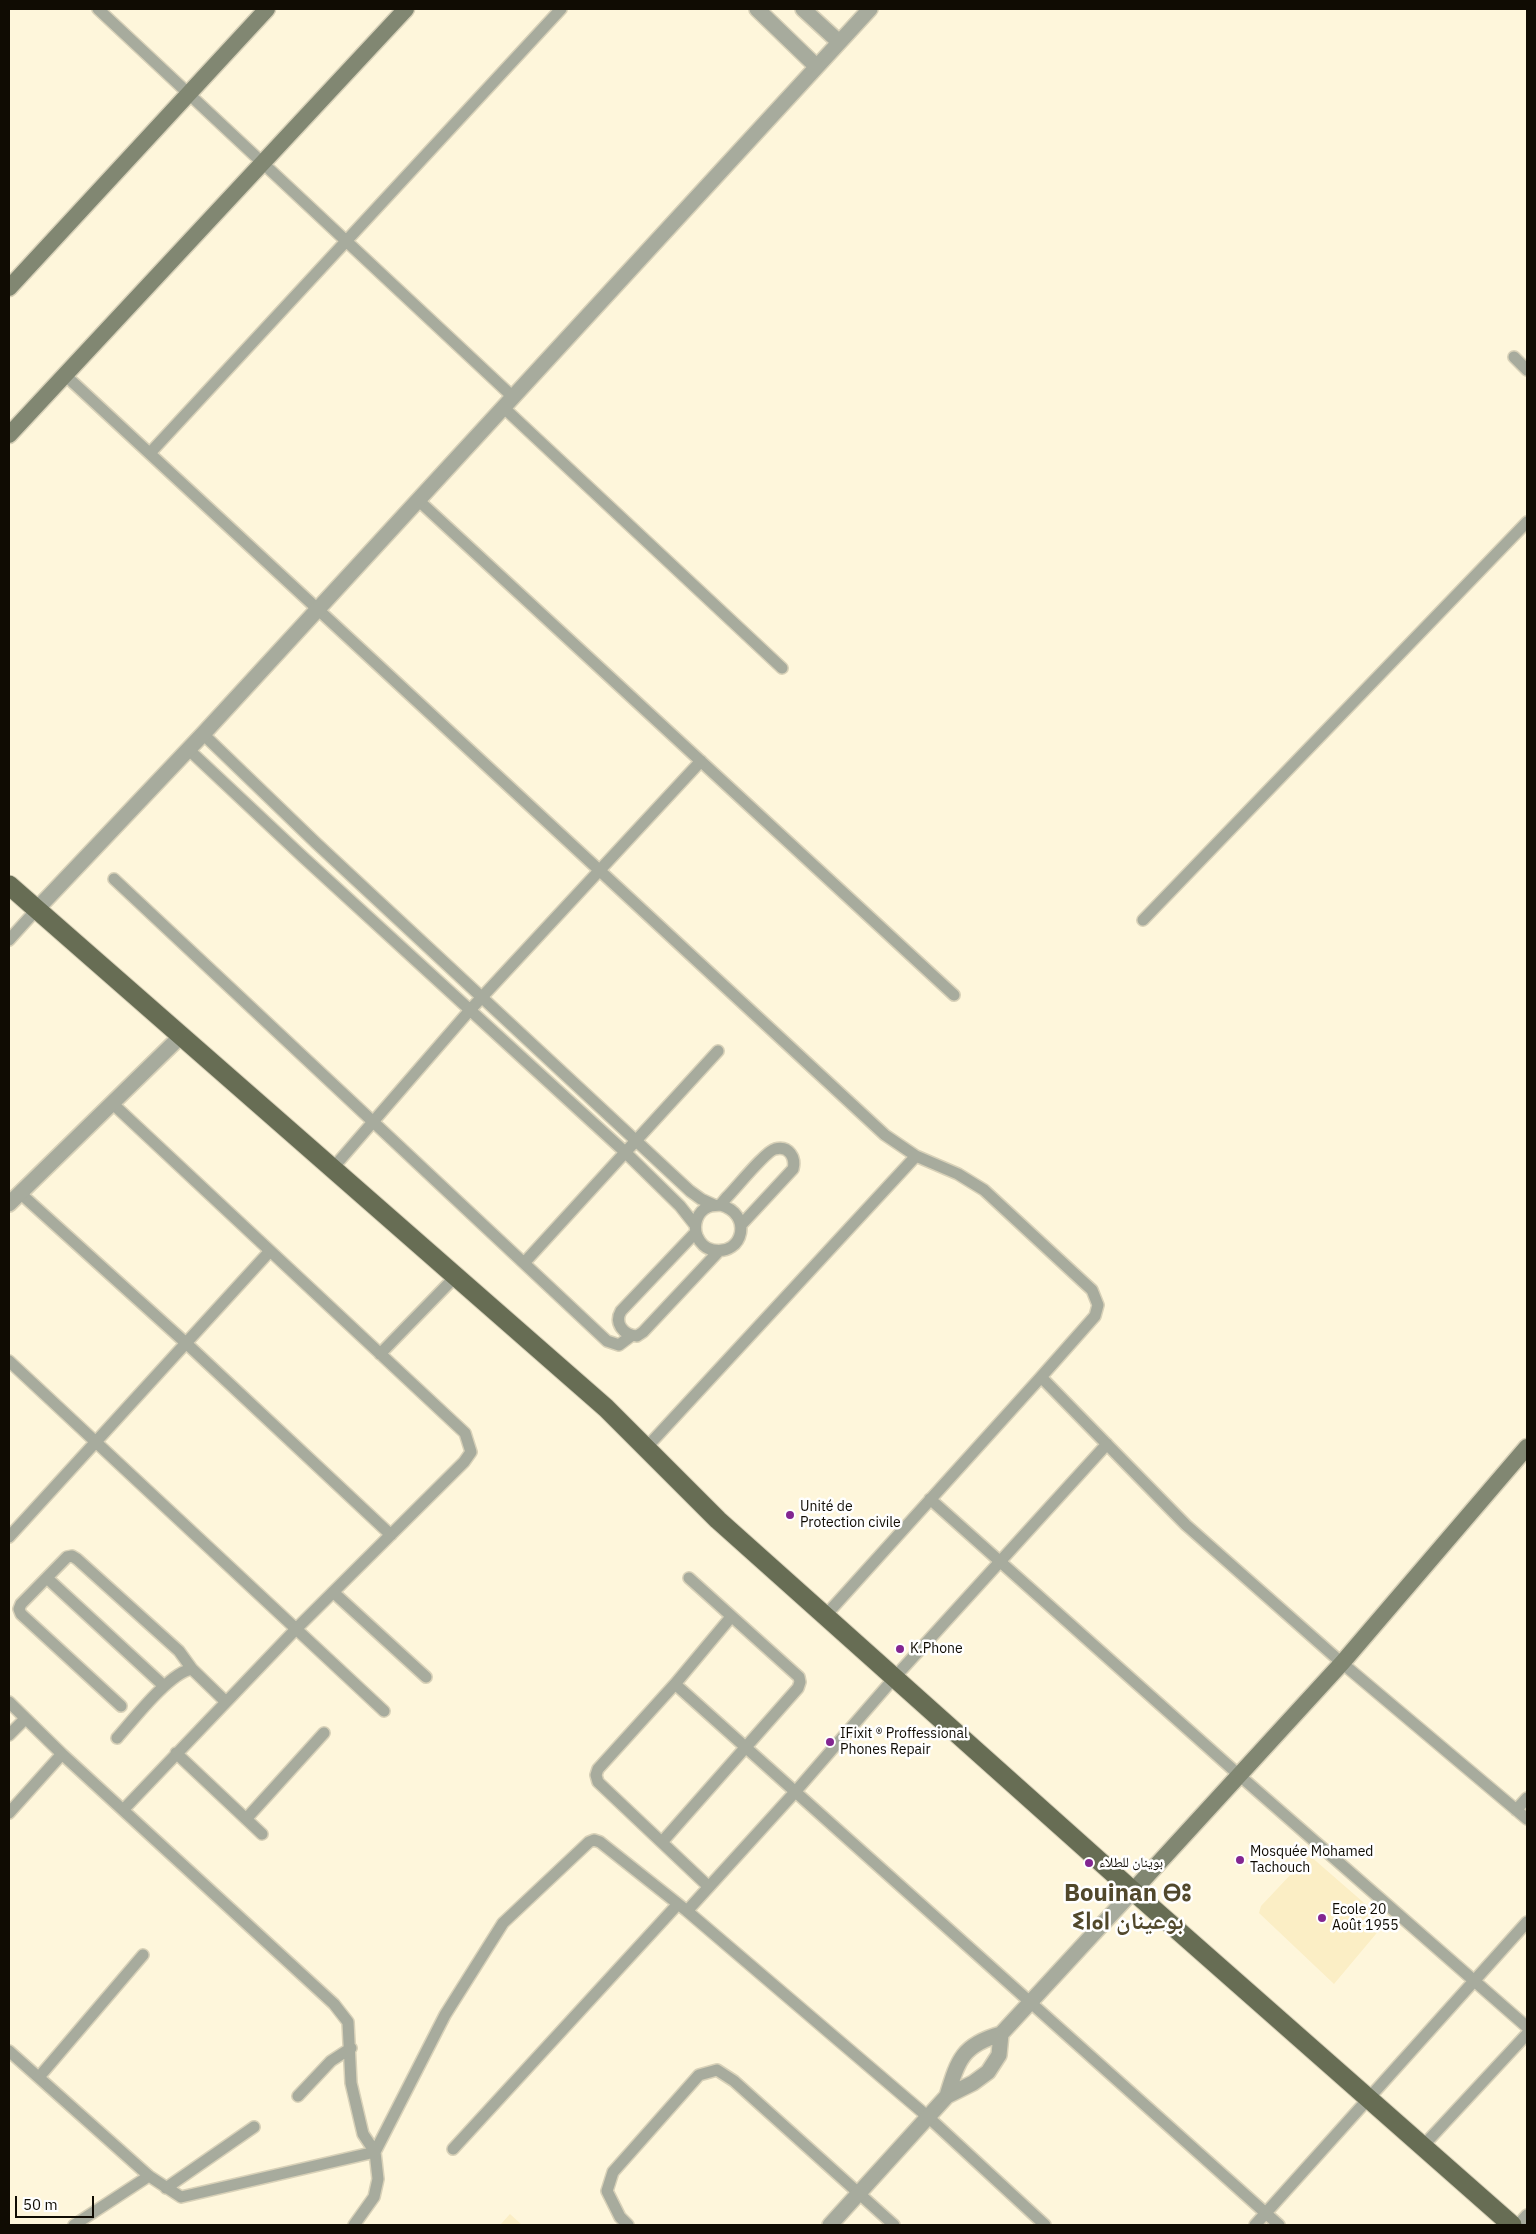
<!DOCTYPE html>
<meta charset="utf-8">
<style>
body{margin:0}
#map{position:relative;width:1536px;height:2234px;overflow:hidden;background:#fef6db;font-family:"IBM Plex Sans",sans-serif}
canvas{display:block}
.frame{position:absolute;inset:0;border:10px solid #100c03;pointer-events:none}
.scale{position:absolute;left:15px;top:2196px;width:79px;height:22px;box-sizing:border-box;border:2px solid #100c03;border-top:0;padding-left:6px;font-size:15px;line-height:18px;white-space:nowrap;color:#100c03;-webkit-text-stroke:4px #fff;paint-order:stroke}
</style>
<div id="map">
<canvas width="1536" height="2234"></canvas>
<div class="frame"></div>
<div class="scale">50 m</div>
</div>
<script>
const context = document.querySelector('canvas').getContext('2d');
context.lineJoin = 'round';
function fill(path, color) { context.fillStyle = color; context.fill(path, 'evenodd'); }
function trace(path, color, width, dash) { context.strokeStyle = color; context.lineWidth = width; context.lineCap = dash ? 'butt' : 'round'; context.setLineDash(dash || []); context.stroke(path); }
function label(font, color, halo, rows, align = 'center') {
  context.font = font + ' "IBM Plex Sans","Noto Naskh Arabic","Noto Sans Tifinagh",sans-serif'; context.lineWidth = 5; context.setLineDash([]); context.textBaseline = 'middle'; context.strokeStyle = halo; context.fillStyle = color; for (const [text, x, y, turn = 0] of rows) {
    context.save(); context.translate(x, y); context.rotate((+turn || 0) * Math.PI / 180); context.textAlign = isNaN(turn) ? turn : align; if (halo) context.strokeText(text, 0, 0); context.fillText(text, 0, 0); context.restore();
  }
}
fill(new Path2D(`
 M1309 1855 1386 1922 1334 1984 1259 1913 1261 1906Z
 M510 2214 522 2225H500Z`), '#fbeec5');
const minor = new Path2D(`
 M98 9 513 397
 M1514 357 1527 370
 M65 375 885 1135 916 1156 958 1174 984 1190 1092 1290 1098 1305 1095 1316 1041 1377 1186 1525 1342 1663 1527 1819
 M503 407 782 668
 M150 453 561 9
 M418 500 954 995
 M203 734 316 843 690 1191 701 1199 714 1205
 M188 749 303 857 625 1152 680 1206 695 1225
 M114 879 607 1341 619 1345 631 1336
 M1143 920 1527 522
 M9 940 37 909
 M113 1104 465 1433 471 1452 464 1462 296 1629 123 1810
 M333 1168 470 1010 701 761
 M20 1193 187 1344 391 1535
 M720 1205C753 1213 744 1256 713 1250 706 1249 700 1243 697 1236 693 1225 697 1212 708 1207 712 1205 716 1206 719 1205 722 1204 725 1199 727 1197 736 1188 766 1151 775 1149 789 1145 796 1158 793 1169L741 1225
 M696 1232 621 1311C614 1323 623 1335 637 1336L643 1332 719 1251
 M524 1263 718 1051
 M380 1354 455 1277
 M9 1361 384 1711
 M646 1448 916 1156
 M930 1499 1239 1775 1527 2027
 M9 1537 270 1251
 M47 1578 164 1686
 M333 1592 426 1677
 M826 1615 1041 1377
 M675 1684 1279 2225
 M9 1702 62 1754 334 2004 348 2022 351 2083 363 2134 375 2152 181 2197 149 2176 9 2051
 M121 1706 21 1614 19 1609 21 1604 67 1557 72 1556 77 1559 179 1651 192 1669
 M9 1735 25 1719
 M117 1738C133 1720 170 1672 192 1669L225 1701
 M176 1753 262 1834
 M1516 1810 1527 1798
 M9 1813 62 1754
 M246 1819 324 1733
 M662 1842 798 1688 800 1682 799 1677 689 1578
 M709 1887 598 1782 596 1775 598 1769 675 1684 731 1617
 M39 2077 143 1955
 M298 2096 331 2061 351 2048
 M1423 2146 1527 2034
 M453 2149 678 1904
 M166 2188 254 2127
 M74 2225 149 2176
 M354 2225 374 2197 378 2179 375 2152 445 2015 503 1923 589 1842 594 1840 600 1842 687 1911
 M628 2225 620 2217 607 2191 613 2172 699 2075 717 2070 734 2081 894 2225
 M1045 2225 927 2116 687 1911 796 1791 895 1677 1107 1444
 M1255 2225 1527 1922
 M1518 2225 1527 2215`);
const tertiary = new Path2D(`
 M757 9 816 66
 M803 9 839 42
 M37 909 203 734 870 9
 M9 1204 182 1035
 M947 2096C958 2060 962 2045 1001 2034L1133 1891
 M830 2225 947 2096 973 2083 988 2072 999 2055 1001 2034`);
const secondary = new Path2D(`
 M9 288 267 9
 M9 435 406 9
 M1133 1891 1342 1663 1527 1447`);
const primary = new Path2D(`
 M9 885 606 1408 718 1520 1133 1891 1512 2225`);
trace(minor, '#d8d1b8', 14);
trace(tertiary, '#d8d1b8', 18);
trace(secondary, '#d8d1b8', 19);
trace(primary, '#d8d1b8', 21);
trace(minor, '#a7ab9d', 11);
trace(tertiary, '#a7ab9d', 15);
trace(secondary, '#818772', 16);
trace(primary, '#676d54', 19);
for (const [x, y, r, color] of [
 [790,1515,5,"#832691"],
 [900,1649,5,"#832691"],
 [830,1742,5,"#832691"],
 [1240,1860,5,"#832691"],
 [1089,1863,5,"#832691"],
 [1322,1918,5,"#832691"]
]) { const dot = new Path2D(); dot.arc(x, y, r, 0, 2 * Math.PI); context.fillStyle = color; context.fill(dot); trace(dot, '#fff', 2); }
label('14px', '#100c03', '#fff', [
 ["Unité de",800,1507],
 ["Protection civile",800,1523],
 ["K.Phone",910,1649],
 ["IFixit ® Proffessional",840,1734],
 ["Phones Repair",840,1750],
 ["Mosquée Mohamed",1250,1852],
 ["Tachouch",1250,1868],
 ["بوينان للطلاء",1099,1863],
 ["Ecole 20",1332,1910],
 ["Août 1955",1332,1926]
], 'left');
label('bold 24px', '#51482b', '#fff', [
 ["Bouinan ⴱⵓ",1128,1894],
 ["ⵉⵏⴰⵏ بوعينان",1128,1922]
]);
</script>
